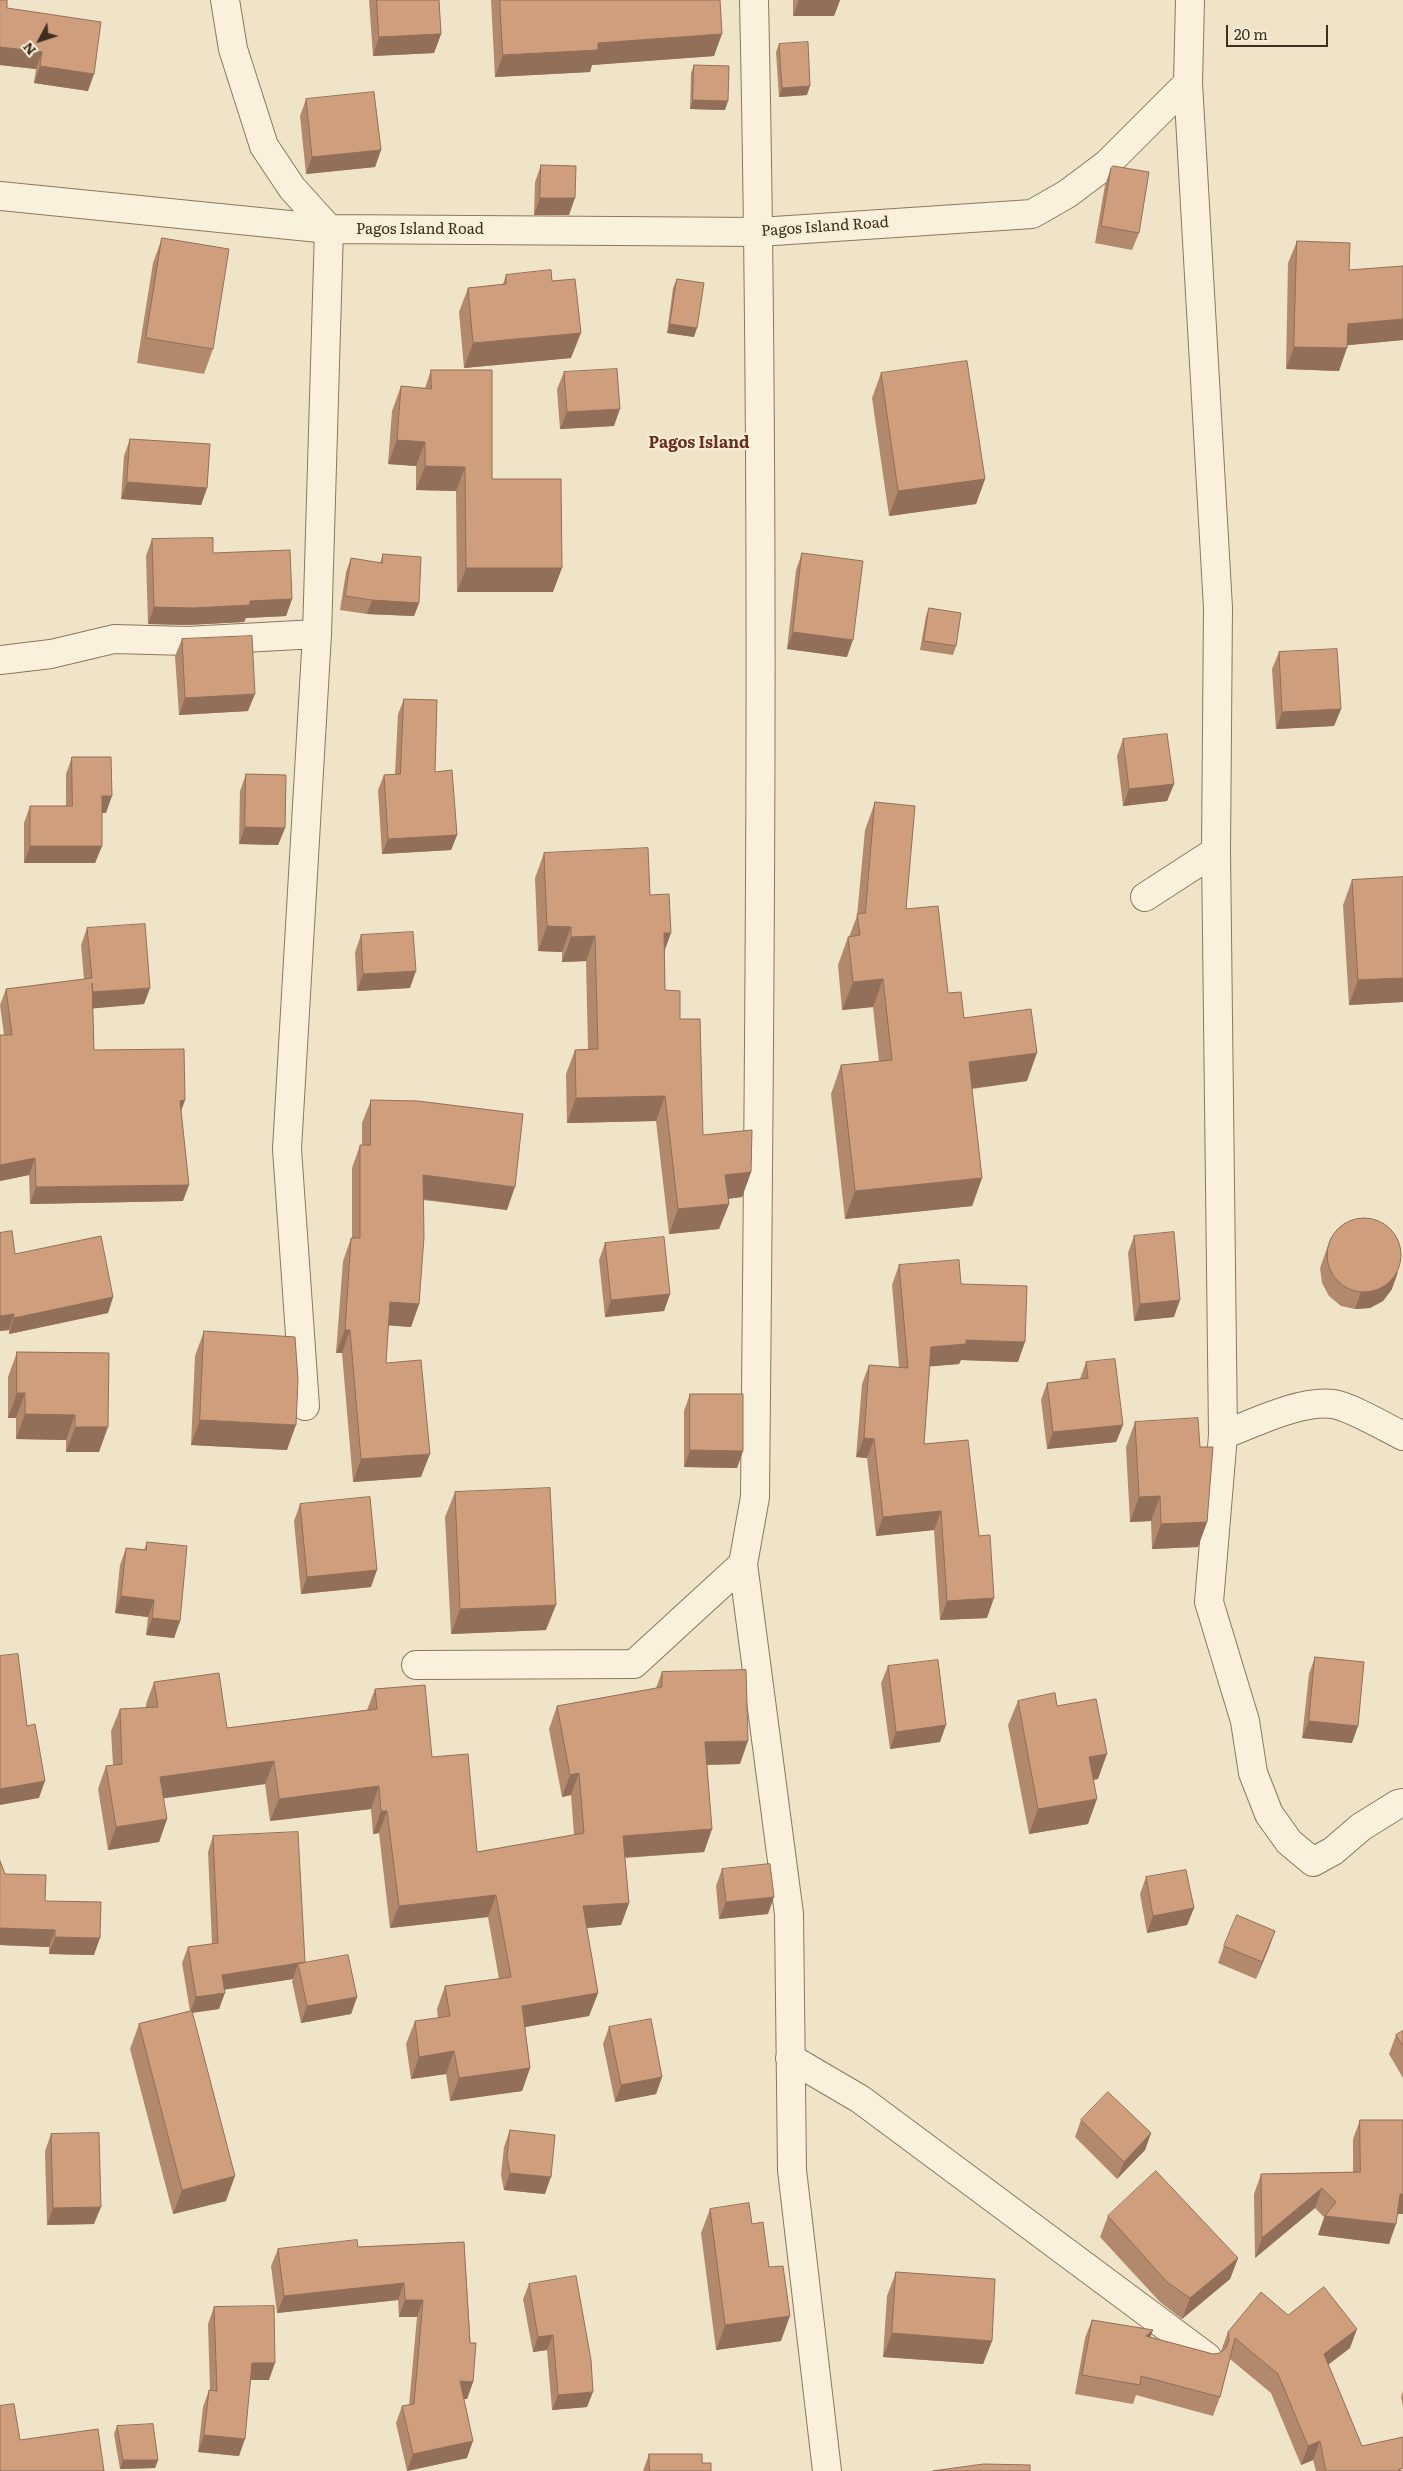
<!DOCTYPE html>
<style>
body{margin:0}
#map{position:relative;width:1403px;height:2471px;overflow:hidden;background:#f0e4c8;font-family:Literata,serif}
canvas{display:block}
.north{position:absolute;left:15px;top:15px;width:50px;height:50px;-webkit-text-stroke:4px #f7eed8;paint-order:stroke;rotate:230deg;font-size:14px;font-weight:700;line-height:20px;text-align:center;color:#3d2e20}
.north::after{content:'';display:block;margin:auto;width:18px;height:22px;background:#3d2e20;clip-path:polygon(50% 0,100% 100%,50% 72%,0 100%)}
.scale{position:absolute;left:1226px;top:25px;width:102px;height:22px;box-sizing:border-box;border:2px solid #3d2e20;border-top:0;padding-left:6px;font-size:15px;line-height:18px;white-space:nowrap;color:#3d2e20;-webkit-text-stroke:4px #f7eed8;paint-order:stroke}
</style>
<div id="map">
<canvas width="1403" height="2471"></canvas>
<div class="north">N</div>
<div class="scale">20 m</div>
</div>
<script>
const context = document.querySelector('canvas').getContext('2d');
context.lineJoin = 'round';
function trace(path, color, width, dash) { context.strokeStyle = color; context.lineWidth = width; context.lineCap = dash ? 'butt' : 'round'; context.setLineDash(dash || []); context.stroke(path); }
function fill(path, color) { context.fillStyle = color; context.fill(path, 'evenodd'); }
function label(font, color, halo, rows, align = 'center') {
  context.font = font + ' Literata,serif'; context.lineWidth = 4.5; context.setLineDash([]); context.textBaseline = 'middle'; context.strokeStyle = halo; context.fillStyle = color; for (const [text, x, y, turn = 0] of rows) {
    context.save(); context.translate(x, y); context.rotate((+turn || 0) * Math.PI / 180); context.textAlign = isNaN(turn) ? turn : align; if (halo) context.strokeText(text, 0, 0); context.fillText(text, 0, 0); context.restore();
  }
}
const minor = new Path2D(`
 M0 196 329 229 759 232 1032 214 1067 194 1107 164 1188 83
 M0 660 51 654 114 639 187 641 317 634 329 229 292 188 264 146 233 49 225 0
 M1216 851 1223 1435 1209 1602 1245 1721 1253 1773 1269 1814 1289 1842 1313 1862 1333 1851 1361 1827 1398 1804 1403 1803
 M1145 897 1216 851 1218 608 1188 83 1190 0
 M305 1406 287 1149 317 634
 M1223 1435C1254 1423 1300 1400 1333 1404 1349 1406 1387 1428 1403 1436
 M743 1564 789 1914 792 2170 827 2471
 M416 1665 634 1664 743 1564 755 1497C760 998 765 499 754 0
 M790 2058 860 2099 1207 2357`);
trace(minor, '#8d765c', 30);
trace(minor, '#faf1dc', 28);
fill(new Path2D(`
 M0 0 7 8 88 91 34 83 36 69 0 65Z
 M369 0H439L441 34 434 53 373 56Z
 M491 0H720L714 56 592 65 590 72 495 77Z
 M793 0H840L834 16H793Z
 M779 44 807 95 779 97 776 52Z
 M694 65 725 110 690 109 691 73Z
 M306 99 381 150 375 167 306 174 300 116Z
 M541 165 569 215H534L535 182Z
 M1111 168 1139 233 1132 250 1095 243 1105 185Z
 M162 238 213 349 204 374 137 363 153 263Z
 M1297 241 1349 270 1403 340 1347 345 1339 371 1286 369 1288 263Z
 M506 275 571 358 464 368 459 312 468 288 503 284Z
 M677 279 694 337 667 333 673 288Z
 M431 370 492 479 553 592H457L456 491 416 490V466L388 464 392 411 401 386 425 388Z
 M564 372 614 426 560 429 557 389Z
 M881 373 985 479 976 504 889 516 872 398Z
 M130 439 207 488 201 505 121 499 124 456Z
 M152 539 213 553 292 599 286 616 246 618 244 622 187 625 148 624 146 556Z
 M802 553 847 657 787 649 796 570Z
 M383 554 419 603 414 616 367 614 340 610 346 572 351 558 380 563Z
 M929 608 956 646 953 655 920 650 926 616Z
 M182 639 248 711 179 715 175 656Z
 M1279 652 1341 709 1334 726 1276 729 1272 669Z
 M404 699 435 772 457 835 451 850 382 854 378 790 384 775 395 774 398 714Z
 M1123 739 1174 784 1167 801 1123 806 1117 756Z
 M72 757 106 813H102V846L95 863H24V823L30 806H66V774Z
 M246 774 285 828 278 845 239 844 240 791Z
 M875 802 906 909 948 993 964 1018 1027 1081 972 1089 982 1178 972 1206 845 1219 831 1094 841 1065 879 1062 873 1007 842 1010 838 965 848 937H849L857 916 865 830Z
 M544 853 650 895 665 951V990L680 1019 703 1135 751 1172 742 1197 728 1199 729 1204 719 1229 669 1234 656 1121 567 1123 566 1074 575 1050 588 1049 586 961 562 962V952L538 951 535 878Z
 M1403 877V1002L1349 1005 1343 905 1352 880Z
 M87 928 150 988 144 1004 93 1008 94 1050 185 1100 181 1110 183 1201 30 1204 29 1175 0 1181V1035H4L0 1005 6 989 84 979 81 945Z
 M361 935 410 988 357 991 355 952Z
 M371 1100 507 1210 423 1200 419 1304 411 1327 388 1325 386 1363 421 1477 353 1482 342 1353H336L343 1261 351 1238H352V1168L360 1145H362V1123Z
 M0 1233 15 1254 113 1297 108 1313 9 1334V1330L0 1331Z
 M1134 1236 1174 1317 1134 1321 1128 1253Z
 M1331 1237 1392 1289 1383 1301 1370 1308 1355 1309 1341 1306 1329 1296 1322 1283 1320 1268Z
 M605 1243 670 1294 664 1311 605 1317 599 1260Z
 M899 1265 961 1284 1018 1362 961 1360 959 1364 930 1366 924 1444 987 1618 940 1620 934 1530 876 1536 867 1458 856 1457 862 1384 869 1365 899 1367 892 1285Z
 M204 1331 287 1450 191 1445 195 1356Z
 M17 1352 109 1353 99 1452H66V1440L16 1439V1418H8V1377Z
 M1086 1362 1123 1425 1116 1442 1047 1449 1041 1400 1047 1383 1080 1379Z
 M690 1394 743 1451 737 1468 684 1467V1411Z
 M1135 1422 1200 1447 1207 1522 1198 1547 1152 1549 1151 1521 1130 1522 1126 1447Z
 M455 1492 546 1630 451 1634 445 1517Z
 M300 1504 371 1587 301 1594 294 1521Z
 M147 1542 180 1621 174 1638 146 1635 148 1617 115 1613 120 1565 126 1548 144 1550Z
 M1315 1657 1352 1743 1302 1738 1309 1674Z
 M888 1666 940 1742 890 1749 881 1683Z
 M662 1672 740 1764 707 1765 712 1829 704 1852 625 1858 629 1903 621 1925 587 1928 598 1993 589 2016 525 2027 530 2068 522 2091 450 2101 446 2074 411 2079 406 2044 415 2021 438 2018 437 2009 445 1986 499 1979 488 1917 390 1928 379 1833 373 1834 371 1809 270 1821 265 1784 163 1798 167 1819 159 1842 108 1850 98 1789 106 1766 113 1765 111 1731 120 1709 146 1708V1704L154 1682 227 1728 367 1710 375 1689 432 1757 477 1852 574 1835 571 1795 562 1797 549 1729 557 1706 656 1688Z
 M1018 1701 1057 1706 1098 1779 1093 1780 1088 1824 1029 1834 1008 1725Z
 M213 1836 305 1962V1963L357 1997 351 2014 301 2023 292 1981 293 1979 224 1989 219 2009 192 2013 226 2201 173 2214 130 2049 139 2024 190 2011 182 1963 188 1947 212 1944 208 1852Z
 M0 1861 5 1874 45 1901 94 1955 49 1954V1947L0 1945Z
 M722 1869 768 1914 719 1919 716 1886Z
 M1146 1877 1194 1908 1187 1925 1147 1933 1140 1894Z
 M1275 1931 1256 1979 1218 1963 1224 1946Z
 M609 2027 662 2077 656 2094 615 2102 603 2044Z
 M1403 2031V2078L1389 2054 1396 2035Z
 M1081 2120 1151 2133 1145 2150 1117 2179 1075 2137Z
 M1360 2120 1398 2214 1389 2244 1318 2235 1324 2217 1315 2208 1255 2258 1254 2194 1261 2174 1353 2172V2139Z
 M510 2130 545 2194 504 2190 501 2175 504 2147Z
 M51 2134 94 2224 47 2225 45 2151Z
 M710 2209 752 2224 769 2267 781 2341 716 2350 701 2233Z
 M1108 2216 1238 2258 1230 2279 1182 2319 1160 2302 1100 2237Z
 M464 2242 473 2382 467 2399H464L467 2458 407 2471 396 2423 402 2406 409 2405 417 2317H399L398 2300 277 2313 271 2266 278 2249 358 2247Z
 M896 2272 992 2341 983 2364 883 2357 887 2296Z
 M529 2284 587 2407 552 2410 547 2350 533 2352 523 2299Z
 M214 2307 269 2380H251L239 2456 198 2452 203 2407 209 2390H210L208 2324Z
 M1288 2315 1350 2348 1328 2365 1362 2446 1403 2471H1316L1313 2460 1301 2465 1271 2393 1230 2359 1220 2397 1213 2416 1136 2395 1133 2404 1075 2394 1085 2338 1092 2320 1153 2330 1150 2337 1213 2354 1220 2353 1221 2351 1228 2332Z
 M1403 2391V2407L1401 2397Z
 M117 2426 158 2460 155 2468 120 2469 114 2434Z
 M649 2454 702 2463 711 2471H643Z`), '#b2896c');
fill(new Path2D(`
 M799 0H840L834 16H793Z
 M441 34 434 53 373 56 379 37Z
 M722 34 714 56 592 65 590 72 495 77 503 55 598 43Z
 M0 47 42 52 36 69 0 65Z
 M40 66 94 74 88 91 34 83Z
 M810 86 807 95 779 97 782 88Z
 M693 100 728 101 725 110 690 109Z
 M381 150 375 167 306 174 312 157Z
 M540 198H575L569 215H534Z
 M1403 319V340L1340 346 1348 324Z
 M670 324 697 328 694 337 667 333Z
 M581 333 571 358 464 368 473 343Z
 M1294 347 1347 348 1339 371 1286 369Z
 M620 409 614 426 560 429 567 412Z
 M397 440 425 442 416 466 388 464Z
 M425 466 465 467 456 491 416 490Z
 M985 479 976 504 889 516 898 491Z
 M127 482 207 488 201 505 121 499Z
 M466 568H562L553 592H457Z
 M292 599 286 616 246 618 244 622 187 625 148 624 154 607 250 601Z
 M372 600 419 603 414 616 367 614Z
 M793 632 853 640 847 657 787 649Z
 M255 694 248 711 179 715 185 698Z
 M1341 709 1334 726 1276 729 1282 712Z
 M1174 784 1167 801 1123 806 1129 789Z
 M102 796H112L106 813H95Z
 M245 827 285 828 278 845 239 844Z
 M457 835 451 850 382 854 388 839Z
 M30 846H102L95 863H24Z
 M547 926 571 927 562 952 538 951Z
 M664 933H671L662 958Z
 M595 936 586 961 562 962 571 937Z
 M416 971 410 988 357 991 363 974Z
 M1403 978V1002L1349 1005 1358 980Z
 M883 979 873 1007 842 1010 853 982Z
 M150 988 144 1004 87 1009 93 992Z
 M1037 1053 1027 1081 959 1090 969 1062Z
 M665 1096 656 1121 567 1123 576 1098Z
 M185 1100 179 1117 180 1101Z
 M35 1158 29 1175 0 1181V1165Z
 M751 1172 742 1197 716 1200 725 1175Z
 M423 1175 515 1187 507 1210 415 1198Z
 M982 1178 972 1206 845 1219 855 1191Z
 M189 1185 183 1201 30 1204 36 1187Z
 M729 1204 719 1229 669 1234 678 1209Z
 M1398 1272 1392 1289 1383 1301 1370 1308 1355 1309 1361 1292Z
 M670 1294 664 1311 605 1317 611 1300Z
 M113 1297 108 1313 9 1334 14 1318Z
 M1180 1300 1174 1317 1134 1321 1140 1304Z
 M390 1302 419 1304 411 1327 382 1325Z
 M14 1314 9 1330 0 1331V1316Z
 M345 1330H350L342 1353H336Z
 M966 1340 1025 1342 1018 1362 961 1360 959 1364 924 1367 931 1347Z
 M17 1393H25L16 1418H8Z
 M25 1414 75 1415 66 1440 16 1439Z
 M200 1420 296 1425 287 1450 191 1445Z
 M1123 1425 1116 1442 1047 1449 1053 1432Z
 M75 1427H108L99 1452H66Z
 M864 1438 874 1439 867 1458 856 1457Z
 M690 1450 743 1451 737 1468 684 1467Z
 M430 1454 421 1477 353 1482 361 1459Z
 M1160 1496 1151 1521 1130 1522 1139 1497Z
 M941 1511 934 1530 876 1536 883 1517Z
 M1207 1522 1198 1547 1152 1549 1161 1524Z
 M377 1570 371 1587 301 1594 307 1577Z
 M121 1596 154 1600 148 1617 115 1613Z
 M994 1598 987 1618 940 1620 947 1601Z
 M556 1605 546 1630 451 1634 460 1609Z
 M152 1618 180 1621 174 1638 146 1635Z
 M1309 1721 1358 1726 1352 1743 1302 1738Z
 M946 1725 940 1742 890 1749 896 1732Z
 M748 1741 740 1764 697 1765 705 1742Z
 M1107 1754 1098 1779 1080 1782 1089 1757Z
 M274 1761 265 1784 152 1800 160 1777Z
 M579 1773 571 1795 562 1797 570 1775Z
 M45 1781 39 1798 0 1805V1789Z
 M379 1786 371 1809 270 1821 279 1799Z
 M1097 1799 1088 1824 1029 1834 1038 1809Z
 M381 1811H387L379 1833 373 1834Z
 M167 1819 159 1842 108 1850 116 1827Z
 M712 1829 704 1852 615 1858 623 1836Z
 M496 1895 488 1917 390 1928 399 1906Z
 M774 1897 768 1914 719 1919 726 1902Z
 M629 1903 621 1925 575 1929 583 1906Z
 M1194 1908 1187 1925 1147 1933 1153 1916Z
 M0 1928 55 1930 49 1947 0 1945Z
 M1275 1931 1269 1948 1256 1979 1262 1962Z
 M55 1937 100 1938 94 1955 49 1954Z
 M305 1962 300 1975 298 1964 293 1979 216 1991 222 1975Z
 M225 1993 219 2009 190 2013 196 1997Z
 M598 1993 589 2016 513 2029 522 2006Z
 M357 1997 351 2014 301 2023 307 2006Z
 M454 2051 446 2074 411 2079 419 2057Z
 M530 2068 522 2091 450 2101 459 2078Z
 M662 2077 656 2094 615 2102 621 2085Z
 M1151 2133 1145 2150 1117 2179 1124 2162Z
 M510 2173 551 2177 545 2194 504 2190Z
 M235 2176 226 2201 173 2214 182 2190Z
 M1322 2188 1315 2208 1255 2258 1262 2238Z
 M1400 2194H1403V2214H1393Z
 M101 2207 94 2224 47 2225 53 2208Z
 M1325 2216 1396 2224 1389 2244 1318 2235Z
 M1238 2258 1230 2279 1182 2319 1190 2298Z
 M404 2283 398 2300 277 2313 284 2296Z
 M405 2300H423L417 2317H399Z
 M790 2316 781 2341 716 2350 725 2325Z
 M1357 2329 1350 2348 1317 2373 1324 2354Z
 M1153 2330 1146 2349V2336Z
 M892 2333 992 2341 983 2364 883 2357Z
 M553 2335 547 2350 533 2352 538 2337Z
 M252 2363H275L269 2380H246Z
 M460 2381 473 2382 467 2399 454 2398Z
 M593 2392 587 2407 552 2410 558 2395Z
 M204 2435 245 2439 239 2456 198 2452Z
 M473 2441 467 2458 407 2471 413 2454Z
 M1320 2441 1313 2460 1301 2465 1308 2446Z
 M123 2460H158L155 2468 120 2469Z`), '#916f58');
const building = new Path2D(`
 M0 0H7V8L101 22 94 74 40 66 42 52 0 47Z
 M377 0H439L441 34 379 37Z
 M500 0H720L722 34 598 43V50L503 55Z
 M808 42 810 86 782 88 779 44Z
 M694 65 729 66 728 101 693 100Z
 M374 92 381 150 312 157 306 99Z
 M541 165 576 166 575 198H540Z
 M1113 166 1149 172 1139 233 1101 226 1111 168Z
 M162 238 229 249 213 349 146 338Z
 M1297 241 1350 243 1349 270 1403 266V319L1348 324 1347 348 1294 347Z
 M551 270 552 281 575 279 581 333 473 343 468 288 506 284V275Z
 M677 279 704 283 697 328 670 324Z
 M967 361 985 479 898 491 881 373Z
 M617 369 620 409 567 412 564 372Z
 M431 370H492V479H561L562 568H466L465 467 425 466V442L397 440 401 386 431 389Z
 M130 439 210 444 207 488 127 482Z
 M213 538V553L290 550 292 599 250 601V605L193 608 154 607 152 539Z
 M802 553 863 561 853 640 793 632Z
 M383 554 421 557 419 603 372 600 345 596 351 558 382 563Z
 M929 608 961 613 956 646 924 641Z
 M252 636 255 694 185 698 182 639Z
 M1337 649 1341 709 1282 712 1279 652Z
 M404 699 437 700 435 772 452 770 457 835 388 839 384 775 400 774Z
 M1167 734 1174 784 1129 789 1123 739Z
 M72 757H111L112 796H102V846H30V806H72Z
 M246 774 286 775 285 828 245 827Z
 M875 802 915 806 906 909 938 906 948 993 961 992 964 1018 1031 1009 1037 1053 969 1062 982 1178 855 1191 841 1065 892 1060 883 979 853 982 848 937 860 935 857 914 865 913Z
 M648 848 650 895 669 894 671 933H664L665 990 680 991V1019H700L703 1135 752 1130 751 1172 725 1175 729 1204 678 1209 665 1096 576 1098 575 1050 598 1049 595 936 571 937V927L547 926 544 853Z
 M1403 877V978L1358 980 1352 880Z
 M145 924 150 988 93 992 92 983 94 1050 184 1049 185 1100 180 1101 189 1185 36 1187 35 1158 0 1165V1035H12L6 989 92 978 87 928Z
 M413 932 416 971 363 974 361 935Z
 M371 1100 418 1101 523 1114 515 1187 423 1175 424 1237 419 1304 390 1302 386 1363 421 1360 430 1454 361 1459 350 1330H345L351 1238H360V1145H370Z
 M1327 1255a37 37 0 1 1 74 0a37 37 0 1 1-74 0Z
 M12 1231 15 1254 101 1236 113 1297 14 1318V1314L0 1316V1233Z
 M1174 1232 1180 1300 1140 1304 1134 1236Z
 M664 1237 670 1294 611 1300 605 1243Z
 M959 1260 961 1284 1027 1286 1025 1342 966 1340V1344L931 1347 924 1444 968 1440 979 1536 990 1535 994 1598 947 1601 941 1511 883 1517 874 1439 864 1438 869 1365 908 1368 899 1265Z
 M204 1331 295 1337 298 1380 296 1425 200 1420Z
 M17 1352 109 1353 108 1427H75V1415L25 1414V1393H17Z
 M1115 1359 1123 1425 1053 1432 1047 1383 1088 1378 1086 1362Z
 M690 1394H743V1451L690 1450Z
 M1198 1418 1200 1447H1213L1207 1522 1161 1524 1160 1496 1139 1497 1135 1422Z
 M550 1488 556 1605 460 1609 455 1492Z
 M370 1497 377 1570 307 1577 300 1504Z
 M147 1542 187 1546 180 1621 152 1618 154 1600 121 1596 126 1548 146 1550Z
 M18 1654 27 1726 35 1724 45 1781 0 1789V1656Z
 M1315 1657 1364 1662 1358 1726 1309 1721Z
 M938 1660 946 1725 896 1732 888 1666Z
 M746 1670 748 1741 705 1742 712 1829 623 1836 629 1903 583 1906 598 1993 522 2006 530 2068 459 2078 454 2051 419 2057 415 2021 450 2016 445 1986 511 1977 496 1895 399 1906 387 1811H381L379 1786 279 1799 274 1761 160 1777 167 1819 116 1827 106 1766 122 1764 120 1709 158 1707 154 1682 219 1673 227 1728 377 1709 375 1689 425 1685 432 1757 468 1754 477 1852 584 1833 579 1773 570 1775 557 1706 662 1687V1672Z
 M1055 1693 1057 1706 1096 1699 1107 1754 1089 1757 1097 1799 1038 1809 1018 1701Z
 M298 1832 305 1962 222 1975 225 1993 196 1997 188 1947 218 1943 213 1836Z
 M0 1861 5 1874 46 1875 45 1901 101 1902 100 1938 55 1937V1930L0 1928Z
 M770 1864 774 1897 726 1902 722 1869Z
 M1186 1870 1194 1908 1153 1916 1146 1877Z
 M1237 1915 1275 1931 1262 1962 1224 1946Z
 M348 1955 357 1997 307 2006 298 1964Z
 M192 2011 235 2176 182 2190 139 2024Z
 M651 2019 662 2077 621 2085 609 2027Z
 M1403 2031V2046L1396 2035Z
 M1108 2092 1151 2133 1124 2162 1081 2120Z
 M1360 2120H1403V2194H1400L1396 2224 1325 2216 1336 2202 1322 2188 1262 2238 1261 2174 1360 2172Z
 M510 2130 555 2135 551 2177 510 2173 507 2158Z
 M99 2133 101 2207 53 2208 51 2134Z
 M1156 2171 1238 2258 1190 2298 1167 2282 1108 2216Z
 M749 2203 752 2224 763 2222 769 2267 783 2266 790 2316 725 2325 710 2209Z
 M357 2240 358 2247 464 2242 470 2343H476L473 2382 460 2381 473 2441 413 2454 402 2406 414 2404 423 2300H405L404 2283 284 2296 278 2249Z
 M896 2272 995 2279 992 2341 892 2333Z
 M576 2276 591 2360 593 2392 558 2395 553 2335 538 2337 529 2284Z
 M1324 2287 1357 2329 1324 2354 1362 2446 1403 2437V2468L1399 2469V2471H1326L1320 2441 1308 2446 1278 2374 1235 2338 1220 2397 1141 2376 1140 2385 1082 2375 1092 2320 1153 2330 1146 2336 1213 2354 1220 2353 1226 2348 1229 2340 1228 2332 1261 2292 1288 2315Z
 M274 2306 275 2363H252L245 2439 204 2435 209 2390 217 2391 214 2307Z
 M14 2404 20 2440 98 2429 104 2471H0V2406Z
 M153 2424 158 2460H123L117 2426Z
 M649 2454H702V2463H711V2471H650Z
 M984 2464 1030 2465V2471H933Z`);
fill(building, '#cf9f7d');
trace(building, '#916f58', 1);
label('15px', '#3d2e20', '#f7eed8', [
 ["Pagos Island Road",825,227,-4],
 ["Pagos Island Road",420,230]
]);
label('bold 16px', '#6b2e1e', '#f7eed8', [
 ["Pagos Island",699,443]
]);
</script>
